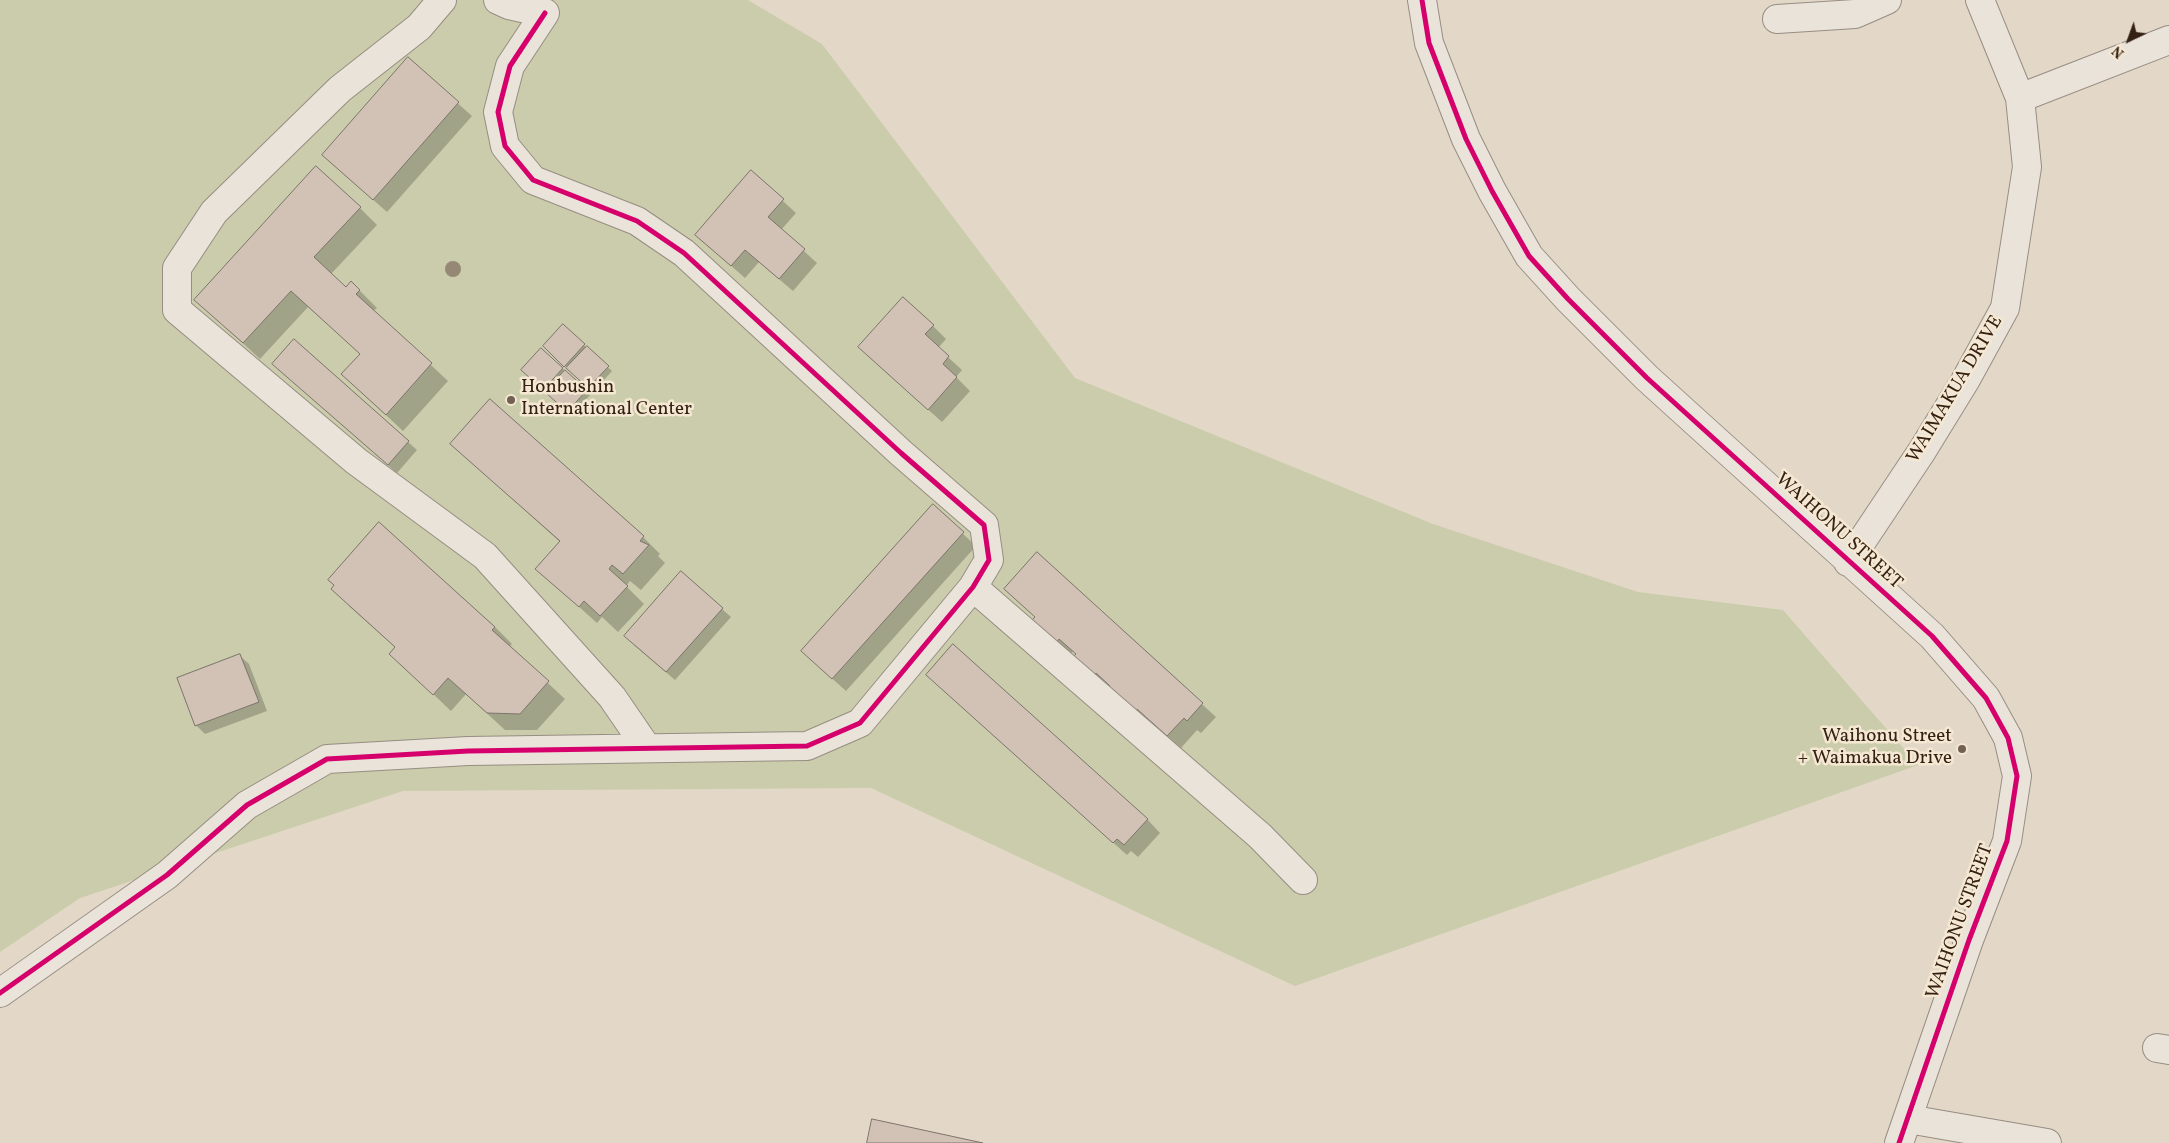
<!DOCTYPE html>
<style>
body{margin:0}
#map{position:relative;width:2169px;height:1143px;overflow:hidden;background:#e3d8c7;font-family:Vollkorn,serif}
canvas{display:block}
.north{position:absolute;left:2104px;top:15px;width:50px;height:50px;-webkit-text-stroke:4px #f5e8d2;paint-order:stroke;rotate:222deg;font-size:14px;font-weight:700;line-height:20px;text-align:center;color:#352014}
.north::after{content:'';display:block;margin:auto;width:18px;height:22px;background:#352014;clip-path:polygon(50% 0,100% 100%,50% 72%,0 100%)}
</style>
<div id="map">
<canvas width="2169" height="1143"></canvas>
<div class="north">N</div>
</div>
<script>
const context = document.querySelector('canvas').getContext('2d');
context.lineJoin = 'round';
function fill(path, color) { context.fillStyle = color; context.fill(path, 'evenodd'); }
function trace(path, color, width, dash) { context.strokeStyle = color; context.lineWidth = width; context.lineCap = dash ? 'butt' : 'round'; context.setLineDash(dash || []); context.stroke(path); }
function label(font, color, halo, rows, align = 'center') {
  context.font = font + ' Vollkorn,serif'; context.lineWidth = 5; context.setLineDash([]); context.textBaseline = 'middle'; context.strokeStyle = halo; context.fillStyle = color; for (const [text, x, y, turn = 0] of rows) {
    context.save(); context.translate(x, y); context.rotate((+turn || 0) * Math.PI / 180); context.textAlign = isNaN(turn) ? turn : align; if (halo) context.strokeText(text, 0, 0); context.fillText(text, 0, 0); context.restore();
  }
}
fill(new Path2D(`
 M0 0H748L822 44 1075 378 1433 524 1638 592 1783 610 1918 765 1295 986 871 788 403 791 80 898 0 952Z`), '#caccab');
fill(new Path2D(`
 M408 59 472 116 387 212 337 168Z
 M751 172 796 213 781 230 817 263 793 291 759 262 745 278 696 235Z
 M360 208 377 225 331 274 346 288 351 283 360 291 377 308 373 311 448 381 403 431 342 374 361 354 308 307 260 359 196 300Z
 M563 326 612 371 593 392 544 346Z
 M933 326 946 339 938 348 962 370 956 377 970 391 942 422 873 360Z
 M542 349 590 395 572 415 526 374Z
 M282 372 408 442 417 450 397 473Z
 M490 401 643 537 660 554 658 556 665 563 641 590 630 581 626 586 644 604 618 632 602 617 597 623 537 569 560 542 452 444Z
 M933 506 976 546 846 691 816 664Z
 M380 524 495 627 512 644 509 647 565 699 537 730H505L466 694 451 711 391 654 396 648 349 606Z
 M1037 554 1216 717 1201 733 1197 730 1181 748 1151 722 1148 725 1102 693 1077 654 1073 651 1071 654 1047 633 1036 617Z
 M722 609 731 617 675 680 634 645Z
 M240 656 249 664 267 711 205 734 196 725Z
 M941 688 1147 819 1160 833 1138 857 1131 851 1127 855Z`), '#0003');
const building = new Path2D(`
 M408 57 459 102 373 200 322 155Z
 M316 166 361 207 314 257 346 287 351 281 360 290 356 294 432 363 386 415 341 374 360 354 291 291 243 343 194 300Z
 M751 170 784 199 768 217 805 249 779 279 745 250 731 266 695 235Z
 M903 297 934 325 925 334 949 356 943 364 957 377 928 410 858 347Z
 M563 324 585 344 564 367 543 346Z
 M294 339 409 441 388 465 272 364Z
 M587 346 609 366 588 388 566 368Z
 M541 348 563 368 543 390 521 370Z
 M565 370 587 390 567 412 545 392Z
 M490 399 644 536 640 541 649 545 623 574 612 565 609 569 628 586 600 616 584 601 579 607 535 569 560 541 450 444Z
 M933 504 964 532 832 679 801 651Z
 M379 522 495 627 492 630 549 681 520 714 487 713 448 678 433 695 389 654 395 647 331 589 334 585 328 580Z
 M1037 552 1203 703 1187 721 1184 718 1167 736 1137 709 1134 713 1108 689 1110 686 1096 673 1088 681 1068 662 1076 654 1059 639 1057 642 1032 620 1035 617 1004 589Z
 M681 571 723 608 666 672 624 636Z
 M953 644 1148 819 1124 845 1117 839 1113 843 926 675Z
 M240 654 259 702 195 726 177 678Z
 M872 1119 983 1143H867Z`);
fill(building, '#d2c2b6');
trace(building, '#7d746b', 1);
const minor = new Path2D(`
 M442 0 419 27 340 89 214 212 177 268V310L356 461 485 556 612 697 647 748
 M1422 0 1429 43 1466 139 1492 191 1529 256 1568 299 1647 378 1932 636 1986 698 2008 738 2017 776 2007 841 1969 940 1899 1143
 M1777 19 1855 14 1887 0
 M2020 98 2169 40
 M1848 562 1922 451 1965 381 2005 308 2027 167 2020 98 1980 0
 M973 587 1260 836 1303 880
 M0 993 167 875 247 805 327 759 468 751 807 746 860 723 973 587 989 560 984 525 901 453 684 253 637 221 533 180 505 146 498 112 510 66 545 13 509 5 498 0
 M2157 1048 2169 1050
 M1908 1119 2047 1143`);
trace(minor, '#978d82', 30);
trace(minor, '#e9e3da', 28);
trace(new Path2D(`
 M1422 0 1429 43 1466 139 1492 191 1529 256 1568 299 1647 378 1932 636 1986 698 2008 738 2017 776 2007 841 1969 940 1899 1143
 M0 993 167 875 247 805 327 759 468 751 807 746 860 723 973 587 989 560 984 525 901 453 684 253 637 221 533 180 505 146 498 112 510 66 545 13`), '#d6006c', 5);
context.fillStyle = '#958976';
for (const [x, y] of [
 [453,269]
]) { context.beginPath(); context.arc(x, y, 8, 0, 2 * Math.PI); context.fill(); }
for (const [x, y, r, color] of [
 [511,400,5,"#726053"],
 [1962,749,5,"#726053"]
]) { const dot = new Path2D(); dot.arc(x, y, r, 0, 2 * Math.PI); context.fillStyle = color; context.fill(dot); trace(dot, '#f5e8d2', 2); }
label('19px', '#352014', '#f5e8d2', [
 ["Honbushin",521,389],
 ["International Center",521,411],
 ["Waihonu Street",1952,738,"right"],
 ["+ Waimakua Drive",1952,760,"right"]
], 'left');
label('19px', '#352014', '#f5e8d2', [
 ["WAIMAKUA DRIVE",1956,390,-59],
 ["WAIHONU STREET",1838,532,42],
 ["WAIHONU STREET",1961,922,-70]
]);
</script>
